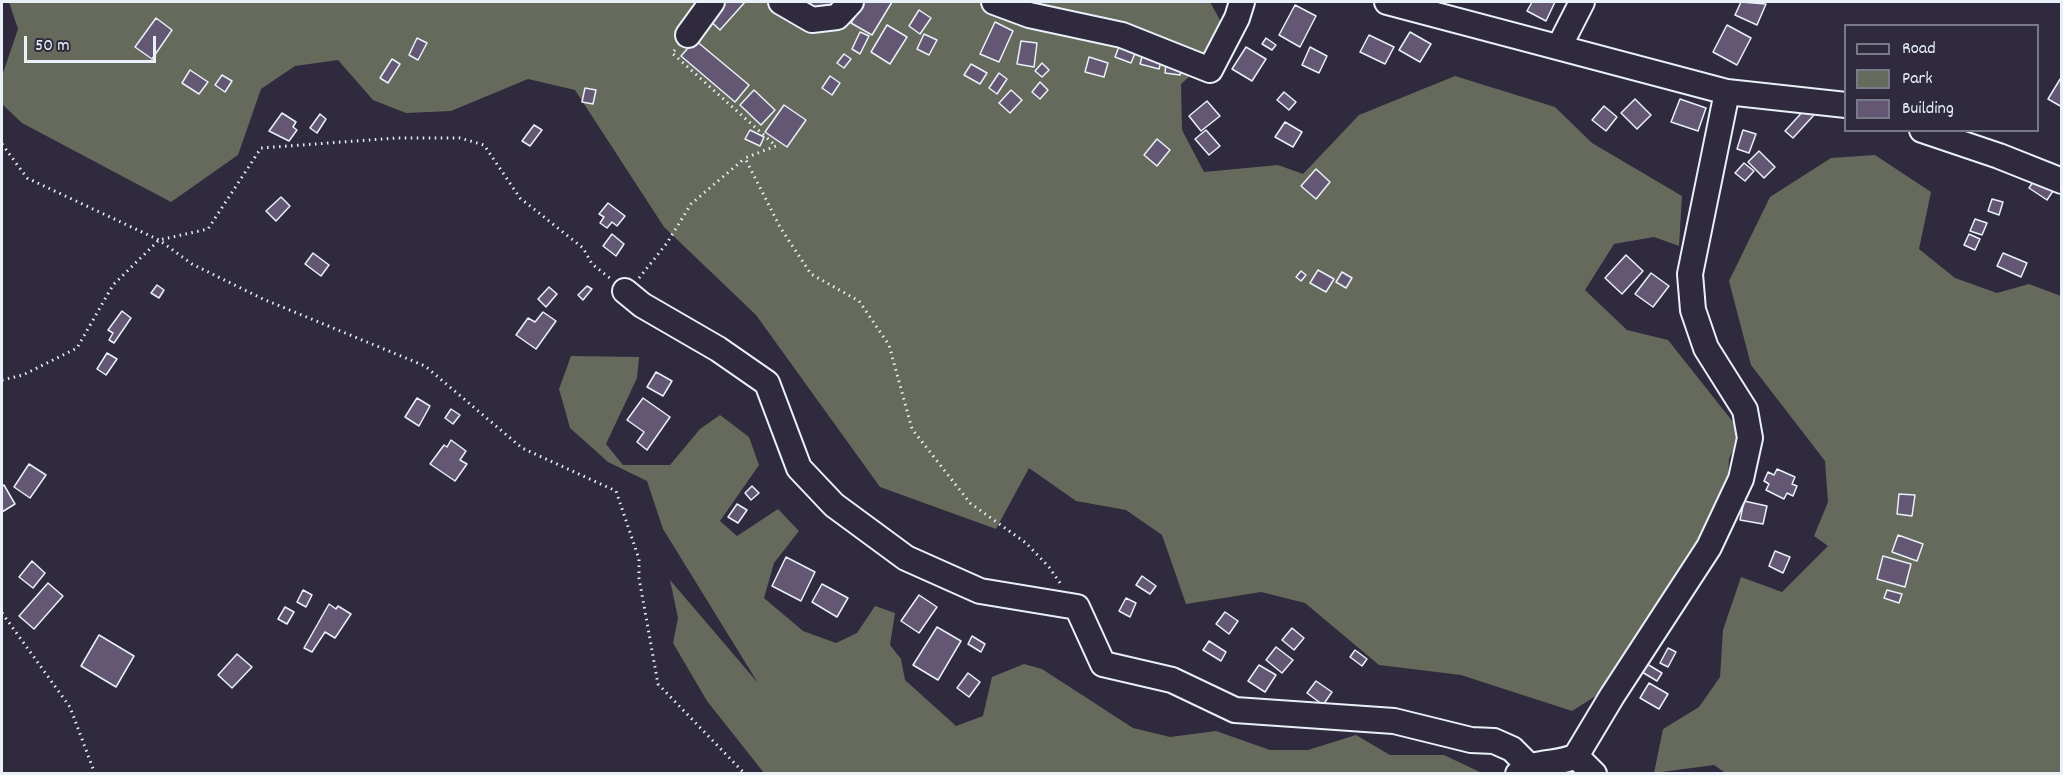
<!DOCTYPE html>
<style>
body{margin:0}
#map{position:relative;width:2063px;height:775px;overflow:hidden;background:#2f2a3d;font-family:Dekko,sans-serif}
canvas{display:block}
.frame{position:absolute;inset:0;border:3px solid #e8f1f8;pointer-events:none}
.legend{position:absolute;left:1844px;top:24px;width:195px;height:108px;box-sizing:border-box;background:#2f2a3d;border:2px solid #797a88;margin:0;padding:8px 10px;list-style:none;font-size:18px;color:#e8f1f8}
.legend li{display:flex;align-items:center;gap:12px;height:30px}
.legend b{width:30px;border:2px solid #797a88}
.scale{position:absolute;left:24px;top:36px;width:132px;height:27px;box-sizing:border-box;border:3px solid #e8f1f8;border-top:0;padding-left:8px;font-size:18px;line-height:21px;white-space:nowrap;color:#e8f1f8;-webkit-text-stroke:4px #2f2a3d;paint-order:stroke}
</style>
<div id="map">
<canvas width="2063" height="775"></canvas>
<div class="frame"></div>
<ul class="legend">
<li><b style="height:8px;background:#2f2a3d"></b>Road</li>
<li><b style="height:16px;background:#666a5c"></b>Park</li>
<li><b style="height:16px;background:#645773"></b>Building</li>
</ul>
<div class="scale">50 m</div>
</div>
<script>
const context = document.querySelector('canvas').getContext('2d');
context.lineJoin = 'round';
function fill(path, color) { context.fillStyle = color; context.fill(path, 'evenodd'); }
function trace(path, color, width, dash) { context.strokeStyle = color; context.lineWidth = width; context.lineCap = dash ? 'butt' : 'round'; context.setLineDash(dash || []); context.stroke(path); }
fill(new Path2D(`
 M9 2H1210L1226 31 1215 54 1181 84 1182 130 1204 172 1278 165 1303 174 1359 115 1455 76 1555 107 1592 143 1682 196 1679 246 1654 237 1614 244 1585 290 1627 330 1668 340 1741 432 1729 459 1726 508 1621 680 1572 711 1461 675 1379 665 1305 603 1261 592 1186 604 1162 535 1126 510 1076 501 1029 468 996 529 880 487 756 315 664 227 575 90 528 79 451 111 406 113 373 100 338 60 295 66 261 89 238 155 171 202 22 123 2 104V76L18 29Z
 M1875 155 1931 192 1919 249 1955 278 1997 293 2029 284 2061 296V773L1727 774 1714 765 1654 773 1663 729 1699 707 1720 677 1723 630 1741 577 1782 592 1828 546 1814 536 1828 502 1825 461 1751 365 1729 281 1770 197 1831 158Z
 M571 356 639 357 637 378 606 444 623 465H670L700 429 720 415 749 437 759 465 720 521 737 536 778 509 799 531 774 563 764 598 803 631 836 643 857 633 875 606 895 613 890 645 901 659 905 680 956 726 983 716 992 677 1024 664 1042 669 1133 728 1170 737 1216 731 1270 750H1308L1356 735 1390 755H1444L1482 773H764L707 701 673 643 678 618 670 580 758 683 663 529 647 481 608 462 570 428 559 389Z`), '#666a5c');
const building = new Path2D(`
 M718 2H745L720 30 705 16Z
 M808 2H835L823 15Z
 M864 2H892L872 35 851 23Z
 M1532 2H1555L1546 21 1527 11Z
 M1741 2 1766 4 1757 25 1735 15Z
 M1295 5 1316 16 1300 47 1279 35Z
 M919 10 931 18 920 34 909 26Z
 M156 18 172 30 152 59 135 47Z
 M995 22 1013 31 999 62 980 54Z
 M887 25 907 37 890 64 871 52Z
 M1727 25 1751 38 1737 65 1713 52Z
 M860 32 869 36 860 54 852 49Z
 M1410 32 1431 44 1420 62 1399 50Z
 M924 34 937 40 929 55 917 49Z
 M1369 35 1394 47 1385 64 1360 52Z
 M417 38 427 43 418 60 409 55Z
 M1266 38 1276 45 1272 50 1262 44Z
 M695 40 749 85 735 102 681 56Z
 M1021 41 1037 43 1034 67 1017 64Z
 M1120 44 1136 51 1131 63 1115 57Z
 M1246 47 1266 59 1252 81 1232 69Z
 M1310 47 1327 56 1319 73 1302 65Z
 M1143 53 1162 58 1159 69 1140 64Z
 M844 54 851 59 844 68 837 63Z
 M1089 57 1108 63 1104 77 1085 72Z
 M392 59 400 64 388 83 380 78Z
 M1042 63 1049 70 1042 77 1035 71Z
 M971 64 987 73 980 84 964 75Z
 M1166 64 1182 66 1180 75 1165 73Z
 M190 70 208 82 199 94 182 83Z
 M999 73 1007 79 997 94 989 88Z
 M222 75 232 81 225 92 215 85Z
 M830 76 840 83 832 95 822 88Z
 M2062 76V107L2048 99Z
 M1040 82 1048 90 1040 99 1032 92Z
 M585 88 596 90 593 104 582 102Z
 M754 90 775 110 761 125 740 105Z
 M1011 90 1022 100 1010 113 999 103Z
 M1284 92 1296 102 1289 110 1277 100Z
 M1635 99 1651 115 1637 129 1621 113Z
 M1680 99 1706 108 1698 131 1671 122Z
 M1207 101 1220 116 1201 131 1189 116Z
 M784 105 806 120 787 147 765 132Z
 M1604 106 1617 117 1606 131 1592 120Z
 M1806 108 1814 115 1793 138 1785 131Z
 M282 113 296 122 293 127 297 130 289 141 269 131Z
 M320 114 326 119 317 133 310 128Z
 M1285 122 1302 132 1293 147 1275 137Z
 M534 125 542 130 530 146 522 141Z
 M750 130 764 137 760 146 745 139Z
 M1206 130 1220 146 1209 155 1195 139Z
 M1743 130 1756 134 1749 153 1737 149Z
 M1157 139 1170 150 1157 166 1144 155Z
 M1759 151 1775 167 1764 178 1748 162Z
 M1744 163 1754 171 1745 181 1735 173Z
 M1316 169 1330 182 1316 199 1301 186Z
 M2037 176 2055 188 2047 200 2029 188Z
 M281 197 290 206 276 221 266 211Z
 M1992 199 2003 202 1999 215 1988 211Z
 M608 203 625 216 617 226 612 222 607 228 600 223 604 217 599 214Z
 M1975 219 1987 223 1982 235 1970 231Z
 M612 234 624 244 616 256 603 246Z
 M1969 234 1980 239 1975 250 1964 245Z
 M313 253 329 265 321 276 305 264Z
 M2003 253 2027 263 2021 277 1997 266Z
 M1626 255 1643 271 1622 294 1605 278Z
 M1318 270 1334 279 1326 292 1310 283Z
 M1301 271 1306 275 1301 281 1296 277Z
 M1342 272 1352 278 1346 288 1336 282Z
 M1651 273 1669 286 1653 307 1635 294Z
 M157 285 164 290 159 298 151 293Z
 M587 286 592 289 583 300 578 295Z
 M549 287 557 294 546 307 538 299Z
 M122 311 131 318 114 343 109 340 113 333 108 330Z
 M543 312 556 321 536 349 516 335 528 318 535 322Z
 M107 353 117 359 106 375 97 369Z
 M656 372 672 381 663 396 647 387Z
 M417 398 430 406 419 426 405 417Z
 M643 398 670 417 647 450 637 442 644 432 627 420Z
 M451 409 460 415 453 424 445 418Z
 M451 440 466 451 460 460 467 464 455 481 430 464 444 445 447 447Z
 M29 464 46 475 30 498 14 487Z
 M1777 469 1795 477 1792 484 1797 486 1793 496 1787 493 1784 499 1766 490 1769 484 1764 481 1768 472 1774 475Z
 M4 485 15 504 2 512V486Z
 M752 486 759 493 751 500 745 493Z
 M1899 494 1915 495 1912 516 1897 514Z
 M1744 501 1767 506 1763 524 1740 520Z
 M737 504 747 510 738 523 728 517Z
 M1898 535 1923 544 1917 561 1892 552Z
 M1775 551 1790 557 1783 573 1769 566Z
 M1883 556 1911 564 1905 587 1877 579Z
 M786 557 815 572 801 601 772 586Z
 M32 561 45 573 33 588 19 577Z
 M1142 576 1156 586 1150 594 1136 585Z
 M48 583 63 596 34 629 19 616Z
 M822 584 848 598 837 617 812 602Z
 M303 590 312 595 306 607 297 602Z
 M1887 590 1902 594 1899 603 1884 598Z
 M919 595 937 607 919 633 901 621Z
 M1126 598 1136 603 1130 617 1119 611Z
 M329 604 336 609 338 606 351 614 335 638 325 632 312 652 304 648Z
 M285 607 294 612 287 624 278 619Z
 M1225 612 1238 621 1229 634 1216 624Z
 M937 627 961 641 938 680 913 665Z
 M1292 628 1304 638 1294 650 1282 640Z
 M99 635 134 656 116 687 81 666Z
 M972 636 985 644 981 652 968 644Z
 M1209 641 1226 652 1221 661 1203 650Z
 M1276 647 1293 660 1282 673 1266 660Z
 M1668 648 1676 652 1668 667 1660 663Z
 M1355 650 1367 659 1362 666 1350 657Z
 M237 654 252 667 232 688 218 675Z
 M1647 664 1662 673 1657 681 1642 672Z
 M1259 665 1276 675 1265 692 1248 681Z
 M968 673 980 682 969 697 957 688Z
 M1316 681 1332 692 1323 705 1307 693Z
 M1649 683 1668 694 1659 709 1640 698Z`);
fill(building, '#645773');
trace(building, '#e8f1f8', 1.5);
const minor = new Path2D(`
 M781 2 812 20 837 17 851 2
 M994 2 1029 15 1122 35 1210 70 1237 18 1242 2
 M1387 2 1727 92 1846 105
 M688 35 712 2
 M1559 47 1582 2
 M1922 130 1999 156 2062 181
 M625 291 642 305 718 349 767 383 799 468 834 505 906 558 980 591 1077 607 1103 664 1172 680 1235 710 1394 721 1471 740 1494 741 1512 749 1528 765
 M1576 756 1594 774
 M1518 774C1535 759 1557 766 1576 756L1612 696 1709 547 1741 479 1750 438 1745 410 1706 348 1693 310 1690 274 1727 92`);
trace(minor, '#e8f1f8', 28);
trace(new Path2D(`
 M675 50 672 53 776 146 745 158 780 227 811 274 859 301 889 345 912 429 970 503 1026 543 1049 567 1060 583
 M2 144 27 178 159 240 192 264 263 299 425 366 522 448 616 491 639 559V578L658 684 745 774
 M639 278 667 243 691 204 745 158
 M2 380 23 375 77 348 113 285 159 240 208 229 261 148 396 138H460L484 145 520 198 583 248 592 264 611 279
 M2 613 70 707 95 774`), '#e8f1f8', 3, [1.5, 4.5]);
trace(minor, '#2f2a3d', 24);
</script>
